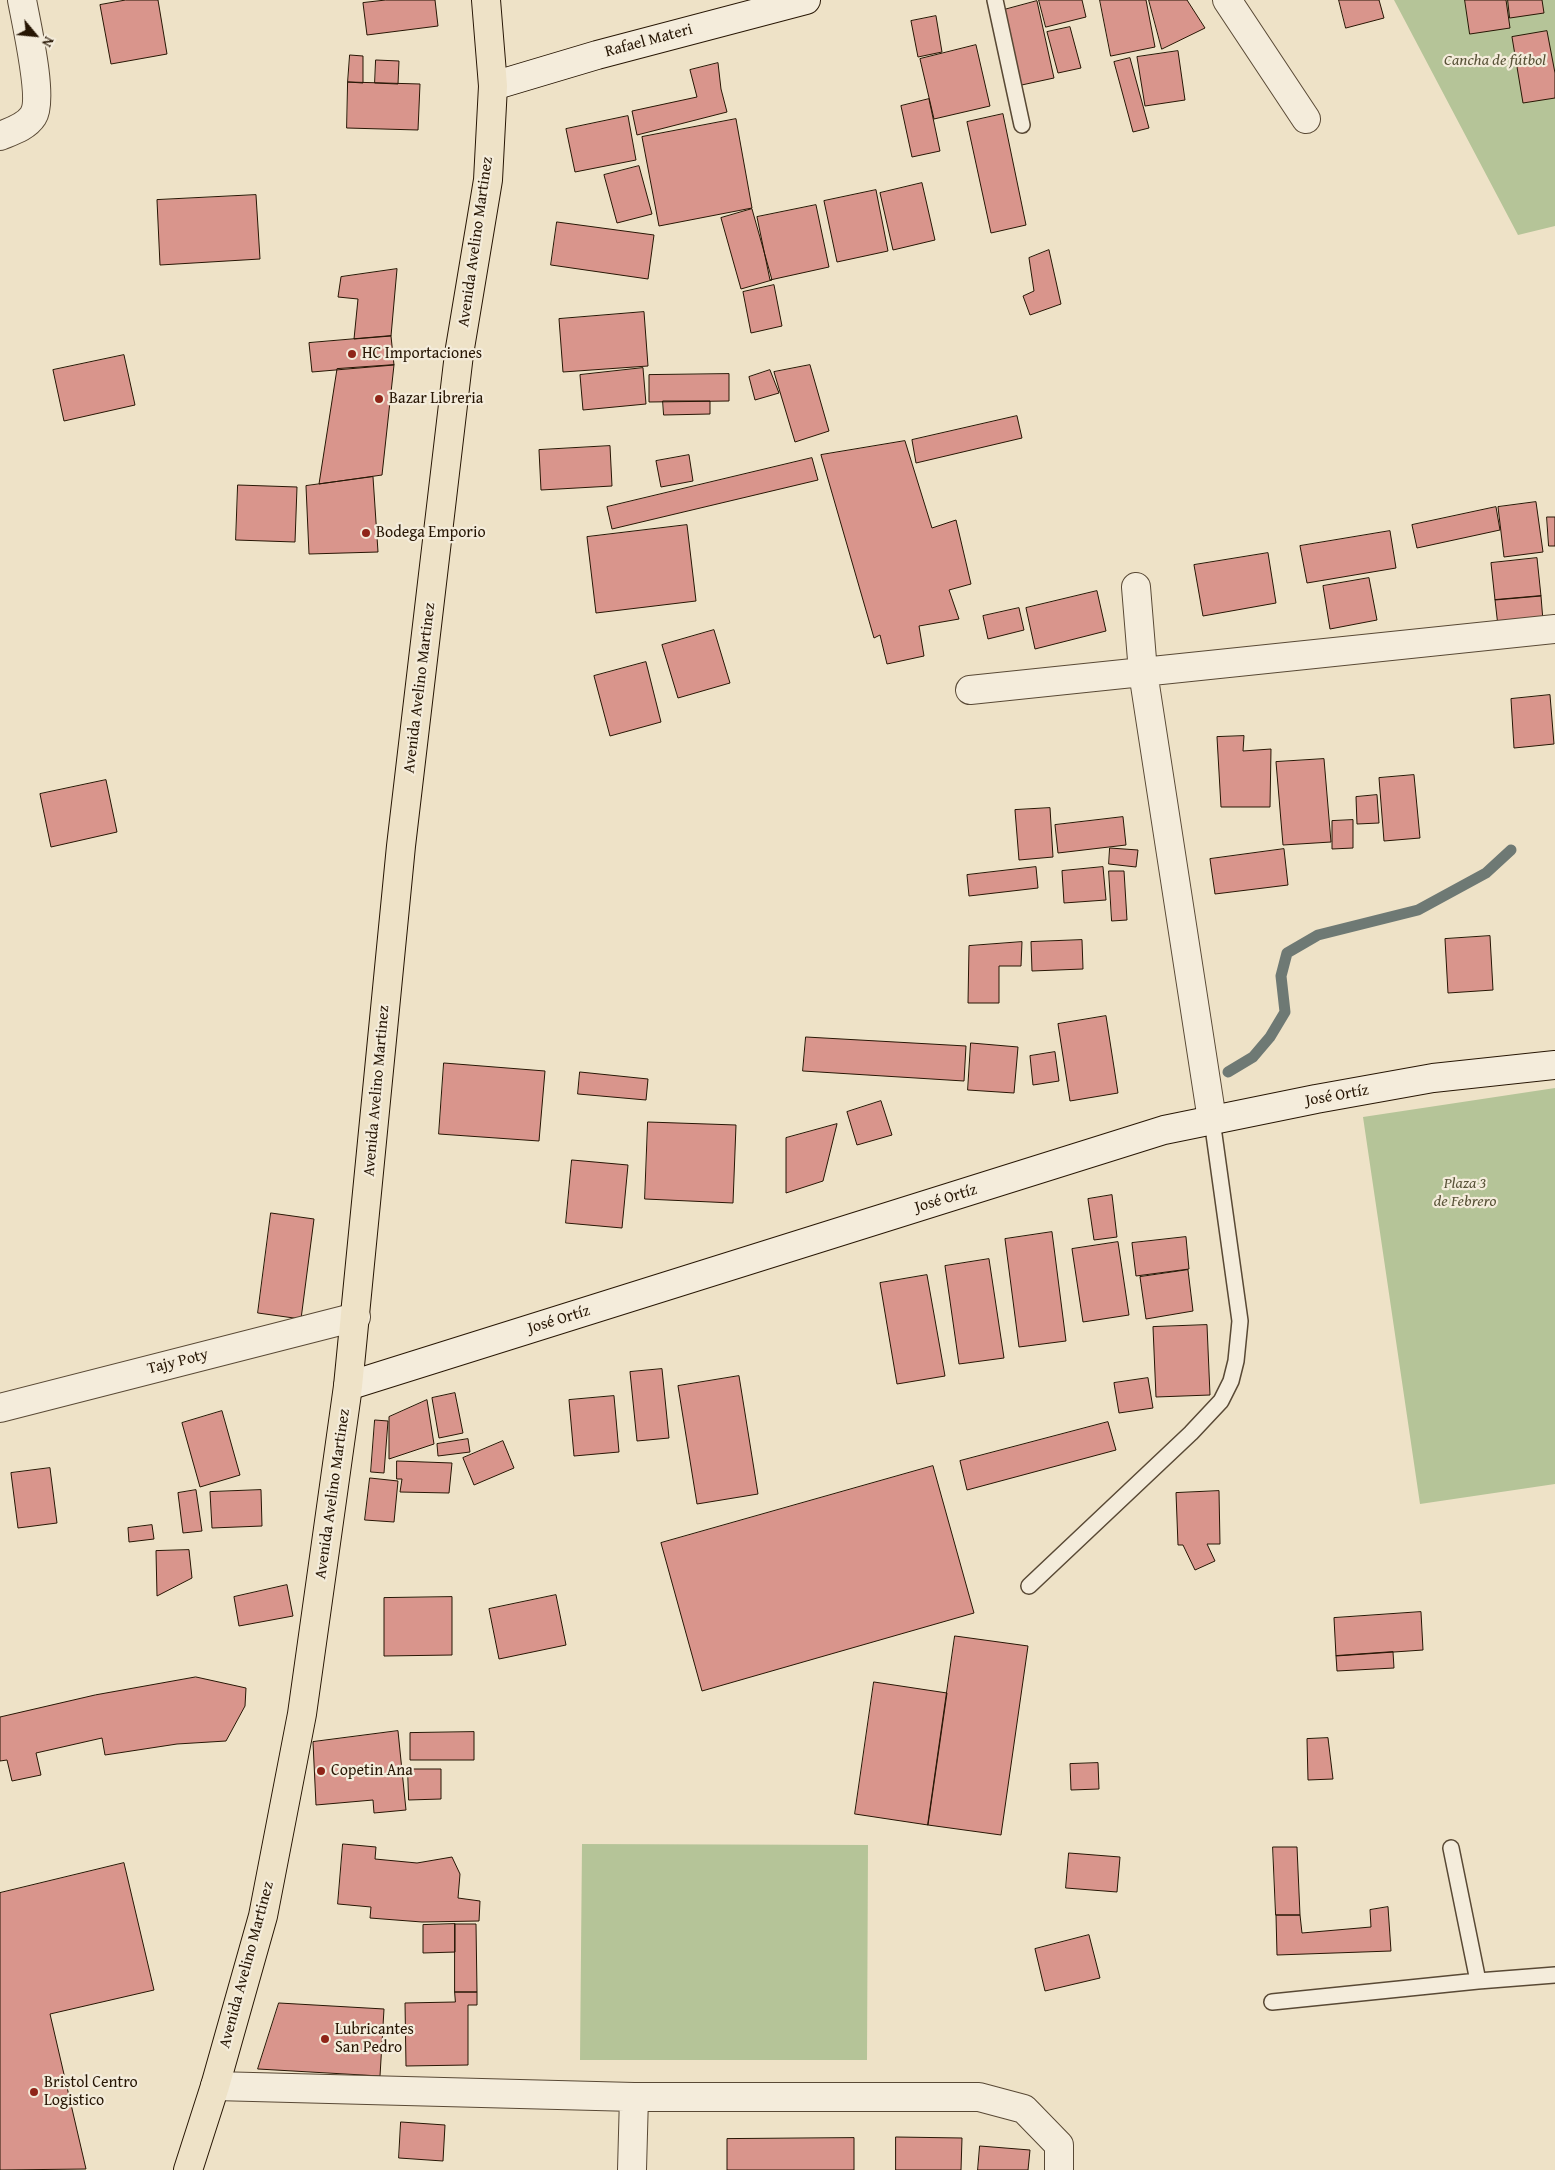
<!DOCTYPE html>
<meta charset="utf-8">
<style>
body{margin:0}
#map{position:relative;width:1555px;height:2170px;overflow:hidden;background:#eee2c7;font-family:"Gentium Book Plus",serif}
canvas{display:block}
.north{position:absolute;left:10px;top:10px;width:50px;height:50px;-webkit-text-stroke:4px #f4ecdb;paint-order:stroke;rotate:118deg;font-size:14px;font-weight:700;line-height:20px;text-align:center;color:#271604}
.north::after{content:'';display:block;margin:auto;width:18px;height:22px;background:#271604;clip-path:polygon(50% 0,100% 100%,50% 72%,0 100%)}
</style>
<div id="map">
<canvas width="1555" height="2170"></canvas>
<div class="north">N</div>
</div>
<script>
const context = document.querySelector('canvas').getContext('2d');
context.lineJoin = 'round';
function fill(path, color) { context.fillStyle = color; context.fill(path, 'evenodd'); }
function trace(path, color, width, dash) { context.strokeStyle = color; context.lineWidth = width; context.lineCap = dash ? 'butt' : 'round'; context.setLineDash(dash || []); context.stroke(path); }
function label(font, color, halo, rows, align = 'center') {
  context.font = font + ' "Gentium Book Plus",serif'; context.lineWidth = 4.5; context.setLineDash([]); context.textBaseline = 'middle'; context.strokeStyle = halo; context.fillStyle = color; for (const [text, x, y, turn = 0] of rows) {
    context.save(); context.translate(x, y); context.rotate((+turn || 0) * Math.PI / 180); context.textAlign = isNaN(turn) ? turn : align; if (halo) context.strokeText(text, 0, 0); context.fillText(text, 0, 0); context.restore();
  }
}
fill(new Path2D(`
 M1394 0H1555V226L1518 235Z
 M1555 1088V1484L1420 1504 1363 1117Z
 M582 1844 868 1845 867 2060H580Z`), '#b5c498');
trace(new Path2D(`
 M1228 1072 1253 1057 1270 1037 1285 1012 1281 976 1287 953 1318 935 1418 910 1486 873 1511 850`), '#6e7974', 11);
const building = new Path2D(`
 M126 0H158L167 54 111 64 100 5Z
 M386 0H435L438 26 367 35 363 3Z
 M1039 0H1082L1086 17 1046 27Z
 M1100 0H1146L1155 47 1111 56Z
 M1149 0H1187L1205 28 1162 49Z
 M1339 0H1379L1384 18 1346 28Z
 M1465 0H1506L1510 28 1470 34Z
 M1508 0H1542L1544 13 1510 18Z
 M1037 1 1054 78 1017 86 1000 11Z
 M936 16 942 52 918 57 911 21Z
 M1070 27 1081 68 1058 73 1047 32Z
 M1547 31 1555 73V98L1523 103 1512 37Z
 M976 45 990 106 934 119 920 59Z
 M1178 51 1185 100 1145 106 1137 57Z
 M350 55 363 56V83L348 82Z
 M1130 58 1149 128 1133 132 1114 62Z
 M376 60 399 61 398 84 375 83Z
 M718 63 721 89 727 112 637 135 632 111 697 97 690 70Z
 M348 82 420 84 418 130 347 128Z
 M929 99 940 151 912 157 901 106Z
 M1003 114 1026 225 991 233 967 122Z
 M628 116 636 160 575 172 566 129Z
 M736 119 752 208 659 226 642 137Z
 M639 166 652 214 617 223 604 175Z
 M922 183 935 240 893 250 880 193Z
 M876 190 888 251 837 262 824 201Z
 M256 195 260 259 160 265 157 200Z
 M816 205 829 267 770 280 757 217Z
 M752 209 772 280 741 289 721 218Z
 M557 222 654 235 648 279 551 265Z
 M1049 250 1061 304 1030 315 1023 296 1034 291 1029 258Z
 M397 269 391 336 354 339 358 299 338 297 341 277Z
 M774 285 782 326 751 333 743 292Z
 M644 312 648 366 563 372 559 319Z
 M391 336 394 365 312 372 309 343Z
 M124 355 135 405 64 421 53 370Z
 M394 365 382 475 319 484 337 369Z
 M810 365 829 431 795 442 774 372Z
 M643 368 646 404 583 410 580 375Z
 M770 370 779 393 755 400 749 377Z
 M729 374V401L649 402V375Z
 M663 401H710V414L664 415Z
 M1017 416 1022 438 916 463 912 440Z
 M905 441 932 528 956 520 971 584 949 590 959 619 919 626 924 656 887 664 880 635 874 638 821 455Z
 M610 446 612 486 541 490 539 450Z
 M689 455 693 481 661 487 656 461Z
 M812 458 818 480 612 529 607 507Z
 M373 477 378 552 309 554 306 486Z
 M238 485 297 487 295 542 236 540Z
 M1536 502 1543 552 1504 557 1498 507Z
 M1496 507 1500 530 1417 548 1412 525Z
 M1547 517H1555V546H1549Z
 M687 525 696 601 596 613 587 537Z
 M1390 531 1396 568 1307 583 1300 546Z
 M1268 553 1276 603 1203 616 1194 565Z
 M1537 558 1541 596 1495 600 1491 563Z
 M1369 578 1377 620 1330 629 1323 586Z
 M1097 591 1106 631 1035 649 1026 608Z
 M1541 596 1543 621 1498 626 1495 600Z
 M1019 608 1024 630 988 639 983 616Z
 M714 630 730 683 678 698 662 645Z
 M646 662 661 722 610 736 594 676Z
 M1550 695 1554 744 1514 748 1511 699Z
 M1244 736 1243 751 1271 749 1270 807H1221L1217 737Z
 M1324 759 1331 842 1283 845 1276 762Z
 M1414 775 1420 838 1384 841 1379 778Z
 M106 780 117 832 51 847 40 794Z
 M1377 795 1379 823 1357 824 1356 797Z
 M1050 808 1053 857 1019 860 1015 810Z
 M1123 817 1126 845 1058 853 1055 825Z
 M1353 820V848L1332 849V821Z
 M1110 848 1138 850 1136 867 1109 864Z
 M1284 849 1288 885 1215 894 1210 859Z
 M1036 867 1038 888 969 896 967 875Z
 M1103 867 1106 900 1064 903 1062 871Z
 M1109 871H1124L1127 920 1112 921Z
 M1490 936 1493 990 1448 993 1445 939Z
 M1082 940 1083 969 1032 971 1031 942Z
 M1022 942 1021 966H999V1003H968L969 946Z
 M1106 1016 1118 1093 1070 1101 1058 1024Z
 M806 1037 966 1046 964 1081 803 1071Z
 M971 1043 1018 1047 1014 1093 968 1090Z
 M1055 1052 1059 1081 1033 1085 1030 1056Z
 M444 1063 545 1071 539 1141 439 1134Z
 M580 1072 648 1079 646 1100 578 1094Z
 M881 1101 892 1135 857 1145 847 1112Z
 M648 1122 736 1125 733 1203 645 1199Z
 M837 1124 823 1181 786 1193V1138Z
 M572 1160 628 1165 622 1228 566 1223Z
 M1112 1195 1117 1237 1094 1240 1088 1199Z
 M271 1213 314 1219 301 1319 258 1313Z
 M1052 1232 1066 1341 1019 1347 1005 1239Z
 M1186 1237 1189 1269 1136 1276 1132 1243Z
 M1118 1242 1129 1315 1083 1322 1072 1249Z
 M989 1259 1004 1358 959 1364 945 1266Z
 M1188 1270 1193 1311 1146 1319 1140 1277Z
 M927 1275 945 1376 897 1384 880 1283Z
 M1207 1325 1210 1395 1156 1397 1153 1327Z
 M662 1369 669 1438 637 1441 630 1372Z
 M739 1376 758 1494 697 1504 678 1386Z
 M1148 1378 1153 1408 1119 1413 1114 1383Z
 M455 1393 463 1433 439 1438 432 1398Z
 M614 1396 619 1452 574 1456 569 1400Z
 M427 1400 434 1444 389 1459V1417Z
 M222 1411 240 1475 200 1487 182 1423Z
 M375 1420 388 1421 384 1473 371 1472Z
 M1108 1422 1116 1450 967 1490 960 1461Z
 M468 1439 470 1452 438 1456 437 1444Z
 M503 1441 514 1468 474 1485 463 1458Z
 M397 1461 452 1463 449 1493 400 1492 402 1479H397Z
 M933 1466 974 1613 702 1691 661 1543Z
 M50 1468 57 1523 18 1528 11 1473Z
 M370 1478 398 1481 394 1522 365 1520Z
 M196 1490 202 1531 183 1533 178 1493Z
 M261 1490 262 1526 212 1528 210 1492Z
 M1219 1491 1220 1544H1207L1215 1561 1195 1570 1183 1545H1178L1176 1493Z
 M152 1525 154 1539 129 1542 128 1528Z
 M189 1550 192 1578 157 1596 156 1551Z
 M287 1585 293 1616 239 1626 234 1597Z
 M556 1595 566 1645 499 1659 489 1609Z
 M452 1597V1655L384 1656V1598Z
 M1421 1612 1423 1650 1336 1656 1334 1618Z
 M955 1636 1028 1646 1001 1835 928 1825Z
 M1393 1652 1394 1668 1337 1671 1336 1656Z
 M196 1677 246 1688 245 1706 226 1741 177 1744 105 1755 102 1738 36 1753 41 1775 12 1781 7 1760 0 1761V1717L95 1695Z
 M874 1682 947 1693 928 1825 855 1814Z
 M398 1731 406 1810 374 1813 373 1800 316 1805 313 1742Z
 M474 1732V1760H410V1733Z
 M1328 1738 1333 1779 1308 1780 1307 1739Z
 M1098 1763 1099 1789 1071 1790 1070 1764Z
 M408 1769H441V1799L409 1800Z
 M343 1844 376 1847 375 1859 417 1863 452 1857 460 1874 458 1898 480 1901 479 1921 422 1922 370 1918 371 1907 338 1904Z
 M1273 1847H1297L1300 1915H1276Z
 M1069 1853 1120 1857 1117 1892 1066 1888Z
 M124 1863 154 1990 50 2014 86 2169 0 2170V1893Z
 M1388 1907 1391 1951 1277 1955 1276 1915H1300L1302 1933 1371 1927 1370 1910Z
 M455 1924V1952L423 1953V1925Z
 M455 1924H476L477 1992H455Z
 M1089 1935 1100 1978 1045 1991 1035 1949Z
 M455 1992H477V2005H468V2065L406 2066 405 2003 455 2002Z
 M279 2003 384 2009 380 2076 258 2069Z
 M401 2122 445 2125 443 2161 399 2158Z
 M896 2137 962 2138 961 2170H896Z
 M854 2138V2170H727V2139Z
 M980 2146 1030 2150 1028 2170H978Z`);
fill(building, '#d9958c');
trace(building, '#271604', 1);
const lane = new Path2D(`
 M995 0 1022 125
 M1029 1586 1191 1433 1221 1401 1231 1381 1236 1361 1240 1321 1212 1120
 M1451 1848 1478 1981
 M1272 2002 1478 1981 1555 1975`);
const street = new Path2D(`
 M1227 0 1306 119
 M0 136C12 131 26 127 33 116 44 100 26 22 22 0
 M1136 587 1143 672 1212 1120
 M970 690 1555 629
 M0 1408 356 1317
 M215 2086 634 2097H979L1024 2109 1059 2145V2170
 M632 2170 634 2097`);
const secondary = new Path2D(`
 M493 86 597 55 806 0
 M348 1386 1164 1130 1316 1099 1433 1078 1555 1065`);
const primary = new Path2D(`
 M188 2170 215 2086 263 1916 302 1714 348 1386 401 846 459 354 488 180 493 86 486 0`);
trace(lane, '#594935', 18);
trace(street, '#594935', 30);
trace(secondary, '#271604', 30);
trace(primary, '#271604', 30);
trace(lane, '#f4ecdb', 15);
trace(street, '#f4ecdb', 28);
trace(secondary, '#f4ecdb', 28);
trace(primary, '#eee2c7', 28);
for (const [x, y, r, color] of [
 [352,354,5,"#8f2418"],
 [379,399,5,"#8f2418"],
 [366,533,5,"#8f2418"],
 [321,1771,5,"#8f2418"],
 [325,2039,5,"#8f2418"],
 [34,2092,5,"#8f2418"]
]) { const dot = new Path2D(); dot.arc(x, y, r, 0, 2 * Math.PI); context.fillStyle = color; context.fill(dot); trace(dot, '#f4ecdb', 2); }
label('16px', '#271604', '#f4ecdb', [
 ["Rafael Materi",649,41,-15],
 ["Avenida Avelino Martinez",476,242,-82],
 ["Avenida Avelino Martinez",420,688,-83],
 ["Avenida Avelino Martinez",377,1091,-85],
 ["José Ortíz",1337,1096,-10],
 ["José Ortíz",946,1199,-17],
 ["José Ortíz",559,1320,-17],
 ["Tajy Poty",178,1362,-14],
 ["Avenida Avelino Martinez",333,1494,-82],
 ["Avenida Avelino Martinez",247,1965,-75]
]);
label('italic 16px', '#595338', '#f4ecdb', [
 ["Cancha de fútbol",1495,61],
 ["Plaza 3",1465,1184],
 ["de Febrero",1465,1202]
]);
label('16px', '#271604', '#f4ecdb', [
 ["HC Importaciones",362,354],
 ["Bazar Libreria",389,399],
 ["Bodega Emporio",376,533],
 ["Copetin Ana",331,1771],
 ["Lubricantes",335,2030],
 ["San Pedro",335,2048],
 ["Bristol Centro",44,2083],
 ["Logistico",44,2101]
], 'left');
</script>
